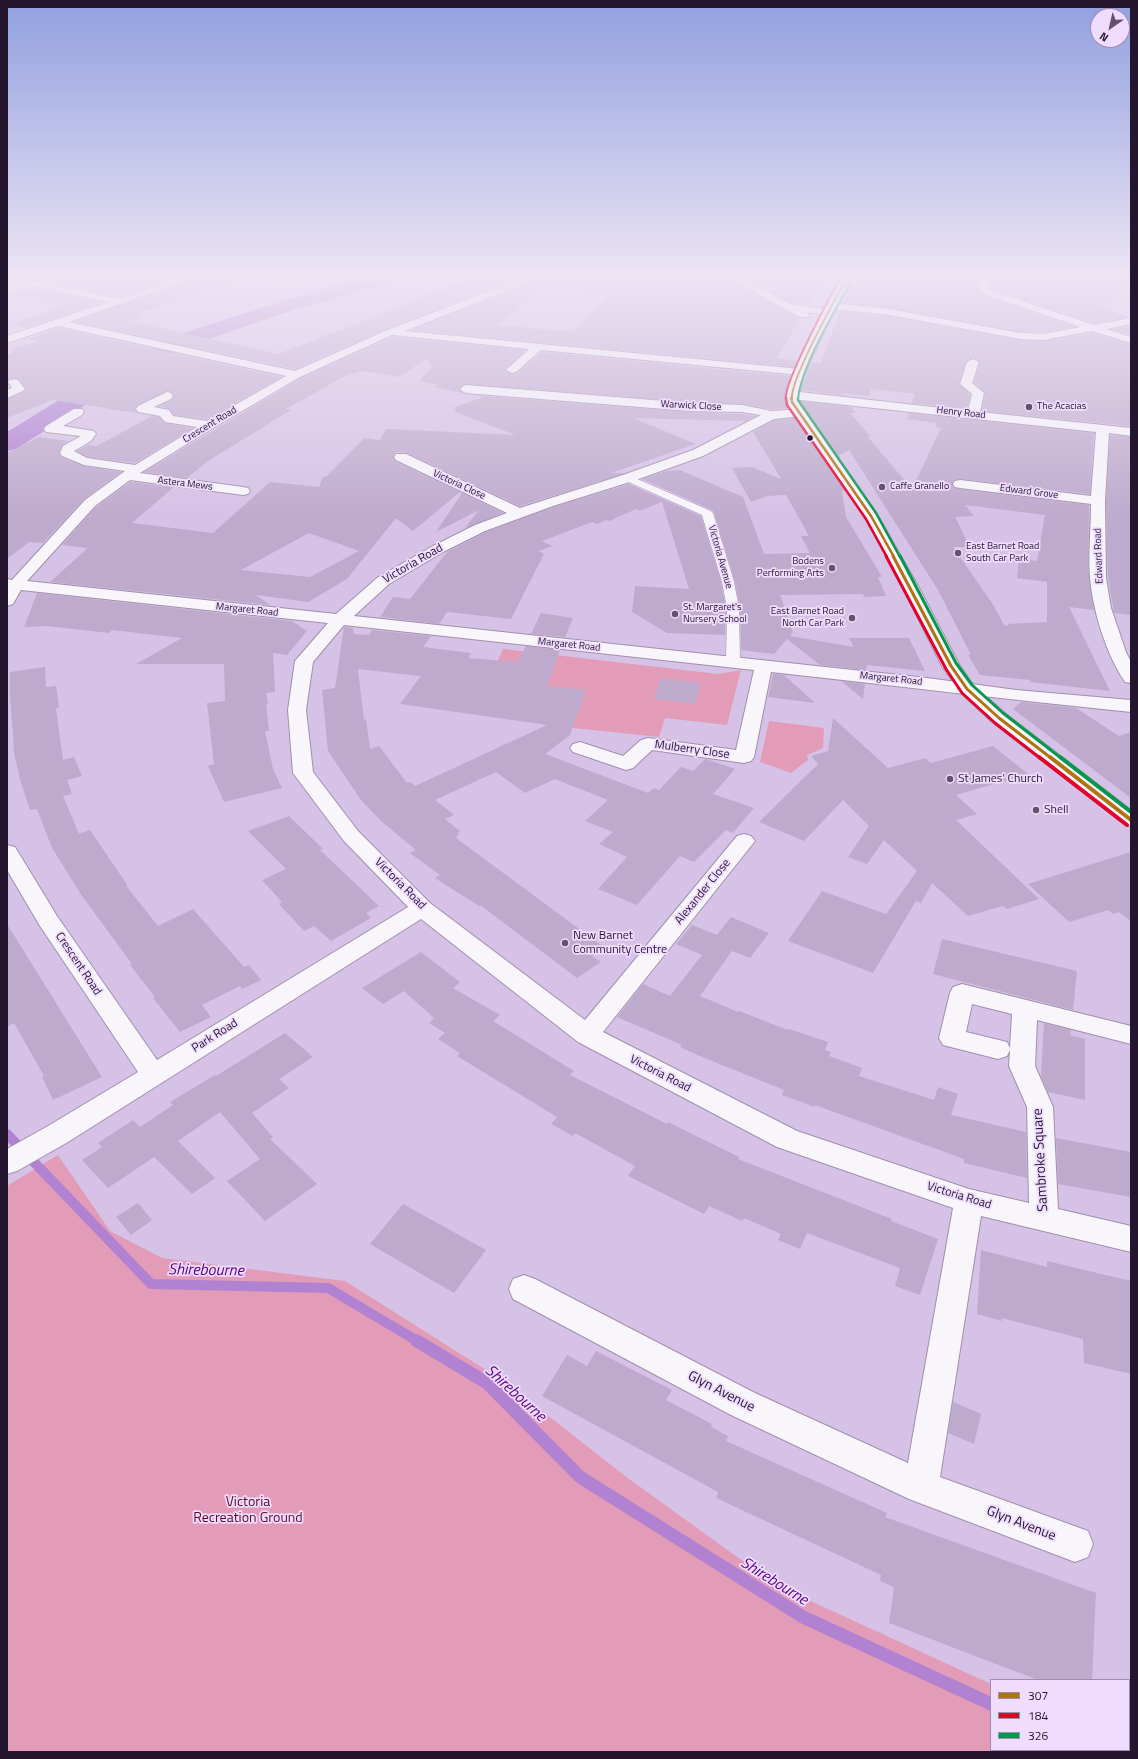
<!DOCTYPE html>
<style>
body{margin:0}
#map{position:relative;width:1138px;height:1759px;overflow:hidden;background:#d6c2e6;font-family:"Titillium Web",sans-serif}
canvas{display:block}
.frame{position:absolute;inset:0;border:8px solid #24162e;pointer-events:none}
.legend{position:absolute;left:990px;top:1679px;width:140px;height:72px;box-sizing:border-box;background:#efdcfe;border:1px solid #9e8dab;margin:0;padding:5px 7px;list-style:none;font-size:12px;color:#24162e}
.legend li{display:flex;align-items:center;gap:8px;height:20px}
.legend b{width:20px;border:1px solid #9e8dab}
.north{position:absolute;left:1090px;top:8px;width:40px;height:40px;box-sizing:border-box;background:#efdcfe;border:1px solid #9e8dab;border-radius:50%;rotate:214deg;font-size:11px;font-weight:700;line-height:16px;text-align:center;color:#24162e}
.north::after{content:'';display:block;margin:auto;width:14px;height:18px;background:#62526e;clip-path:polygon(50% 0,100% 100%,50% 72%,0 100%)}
</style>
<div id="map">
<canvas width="1138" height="1759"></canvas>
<div class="frame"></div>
<ul class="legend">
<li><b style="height:5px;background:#ad7410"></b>307</li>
<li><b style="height:5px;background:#e4002b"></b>184</li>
<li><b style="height:5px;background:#04984e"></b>326</li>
</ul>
<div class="north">N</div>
</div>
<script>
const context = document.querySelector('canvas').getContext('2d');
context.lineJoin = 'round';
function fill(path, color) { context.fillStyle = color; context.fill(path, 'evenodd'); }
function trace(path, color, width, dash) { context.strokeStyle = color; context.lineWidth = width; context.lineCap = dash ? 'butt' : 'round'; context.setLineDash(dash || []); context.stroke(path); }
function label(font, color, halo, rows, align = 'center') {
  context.font = font + ' "Titillium Web",sans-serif'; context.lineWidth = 3.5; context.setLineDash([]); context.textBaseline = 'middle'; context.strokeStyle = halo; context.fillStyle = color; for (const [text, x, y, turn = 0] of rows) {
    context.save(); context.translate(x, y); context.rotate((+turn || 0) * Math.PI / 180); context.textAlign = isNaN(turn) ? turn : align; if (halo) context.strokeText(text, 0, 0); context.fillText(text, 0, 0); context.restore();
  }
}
fill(new Path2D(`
 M503 649 718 674 741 670 727 725 665 718 659 737 545 725 552 707 482 698Z
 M769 721 824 728 823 748 807 755 808 760 791 773 760 762Z
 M58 1155 110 1231 162 1258 345 1281 505 1382 625 1476 776 1585 991 1684V1750H1129V1744H1131V1752H7V1186Z`), '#e29cb7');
trace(new Path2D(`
 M7 1134 151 1284 328 1288 419 1342`), '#b082d1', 10);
trace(new Path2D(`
 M417 1341 487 1383 580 1477 803 1617 991 1704
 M1088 1750 1091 1752`), '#b082d1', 13);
fill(new Path2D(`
 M371 274H406L404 278 281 314 184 348 87 404 16 449 7 451V432L69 394 168 338 267 306Z`), '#b082d1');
fill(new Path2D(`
 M71 274H185L119 297 48 282Z
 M206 274H244V278L138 313 143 314 137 316 140 317 129 321 278 354 357 324 453 285 485 274H495L517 279 384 330 295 369 74 322Z
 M550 274H720L800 318 777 358 798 361 795 367 411 330ZM548 283 608 297 573 332 498 325Z
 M737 274H827L808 305 791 303Z
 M854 274H980L977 286 984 295 1074 327 1043 332H1021L883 307 843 303Z
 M993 274H1125L1120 296 1100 307 1129 317 1094 323 991 289 990 286Z
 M34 288 102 302 28 327 11 324 65 305 9 294Z
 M840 311 883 315 1021 340 1043 341 1092 333 1131 344V426L982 411 985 393 974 382 980 362 974 358 966 362 959 384 970 395 967 409 912 403 915 394 871 389 869 396 841 393 842 395 800 390 812 362 821 363Z
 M1131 326V335L1112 329Z
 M58 328 282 377 207 419 174 415 169 409 159 406 172 400 174 397 172 392 167 391 137 405 135 408 137 413 52 400 7 418V399L24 392 26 389 18 379 14 378 7 381V355L16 351 11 350 38 341 27 339Z
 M392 337 525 350 505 369V371L512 374 517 373 542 352 790 376 784 395 785 402 788 408 772 409 742 404 690 402 466 384 458 389 463 393 435 387 439 385 419 381 432 367 426 359 399 377 363 371 347 375 286 409 291 410 208 461 187 478 144 472 301 378Z
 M471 395 690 412 742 414 756 416 746 421 633 418 696 444 611 473H625L623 474 520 506 407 453 396 452 393 456 395 461 460 492 413 531 396 518 347 579 308 602 256 595 270 605 50 582 88 548 62 545 96 507 130 482 174 487 132 523 213 533 270 482 319 487 323 477 327 476 364 438 380 440 386 429 516 435 453 411 457 410 453 408 483 397ZM309 533 359 551 310 577 241 570Z
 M799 401 851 407 855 413H850L871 437H868L912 489 941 428 935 427 937 423 907 419 909 413 1094 433 1090 494 960 479 954 480 952 485 955 488 960 489 1089 505 1088 569 1094 610 1069 607 1110 691 1030 682V680L980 675 968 655H971L938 590 849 450 838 456ZM965 505 1045 515 1037 561 1019 559 1017 578 1047 582V622L1008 624V626L1004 625 994 606 953 547H970L955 517 974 516Z
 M152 416 159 417 165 423 193 428 135 463 87 457 77 451 88 445 97 446Z
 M795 418 845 491H842L846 517 882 577H878L886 596 864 597 863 594 780 595 793 632 790 636 854 647 849 638H909L925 671 867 665 866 670 820 665 787 639 774 654 741 650 740 608 735 582 714 513 712 510 642 479 666 471 680 470 743 497 764 554 810 553 801 536H809L786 495 767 496 751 502 732 468 752 467 781 479 753 432 774 420Z
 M1110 435 1131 437V615L1114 613 1108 578 1106 501Z
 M39 437 68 441 62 445 59 452 61 457 84 466 121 472 84 499 43 543 29 542 7 559V453Z
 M629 484 701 516 721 582 726 608 725 635 667 633 632 612 635 586 689 589 662 502 639 511 636 509 609 521 606 520 597 524 592 522 542 541 552 546 539 551 544 554 511 619 447 612 439 624 380 617 393 597 410 599 447 552 486 532 553 507Z
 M462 493 503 513 465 528 479 510 436 532Z
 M37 593 292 621 307 631 287 655 273 653 275 692 266 693 268 703 266 704 269 731H265L273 769 282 788 224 802 208 766 214 764 207 703 225 701 224 664H136L182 638 112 630 109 633 47 626 24 627Z
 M541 613 573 618 565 637 531 634Z
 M344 627 353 628 354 634 369 635 372 630 431 636 423 647 471 653 468 658 518 662 526 646 560 650 547 686 586 690 570 735 545 754 648 793 654 788 659 790 681 767 693 771 705 759H706L735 769 713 794 754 808 733 833 726 830 694 862 680 856 637 905 598 889 627 857 599 844 613 832 585 821 608 800 555 779 525 793 496 772 435 800 454 815 445 819 460 831 456 838 605 948 592 956 601 962 577 978 480 905 479 906 435 878 440 875 410 853 416 850 381 821 361 800 328 751 322 690 335 688ZM358 669 421 676 400 704 547 725 415 786 411 782 407 783 379 746 370 749 366 719 364 720Z
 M45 667 46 687 56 686 59 708H56L63 760 74 757 82 776 67 780 72 794 63 796 79 834 90 830 128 886 127 887 158 926 193 909 244 967 249 965 261 980 242 989 240 986 202 1005 211 1017 180 1032 153 998 155 997 130 965 132 964 82 896 52 848 37 809 30 810 20 779 13 748H14L10 696V672Z
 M773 674 784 675 815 703 768 697Z
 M661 678 701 683 695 704 654 699Z
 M841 681 865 684 863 699Z
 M1021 702 1076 708 1119 736 1131 732V798L1013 709Z
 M833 718 888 768 925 758 931 763 993 746 1028 774 956 795 977 814 956 820 1039 899 1007 909 1003 906 968 916 932 883 921 903 916 901 873 973 788 941 822 891 886 914 917 871 884 840 867 864 848 857 869 826 843 800 804 841 759 822 818 764 811 756 828 751Z
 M289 816 323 849 320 850 379 906 366 913 371 918 331 941 314 926 304 931 279 904 282 902 262 880 286 869 248 831Z
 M1131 852V921L1119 912 1113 914 1108 910 1069 922 1028 884Z
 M731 917 769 933 750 958 732 951 700 996 738 1012 739 1011 788 1030 789 1029 828 1042 825 1050 831 1052 829 1056 862 1068 859 1076 934 1100 938 1087 958 1094 951 1115 1026 1132 1027 1178 964 1163V1159L815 1105V1107L782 1095 784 1090 702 1057 680 1047 682 1045 617 1017 643 984 670 996 702 955 676 944 692 925 717 935Z
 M7 924 102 1077 53 1100 42 1077 44 1076 14 1023 7 1027Z
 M942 939 1077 971 1073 1010 933 974Z
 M421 952 460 982 453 988 500 1015 493 1021 574 1071 570 1075 667 1124 668 1122 739 1157 738 1159 892 1219 891 1221 938 1239 920 1295 895 1286 900 1268 807 1233 800 1249 778 1240 781 1234 744 1218 742 1221 709 1206 704 1214 628 1176 635 1166 575 1133 573 1136 551 1124 557 1117 457 1056 460 1053 438 1039 445 1033 429 1023 434 1018 404 991 383 1004 362 988Z
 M1044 1023 1071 1030 1070 1035 1085 1039V1100L1048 1092 1041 1077Z
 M285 1033 313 1057 279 1079 289 1088 252 1113 273 1137 270 1139 317 1184 265 1221 227 1181 260 1159 220 1112 178 1141 215 1178 192 1194 154 1157 108 1188 82 1160 102 1147 98 1143 133 1120 140 1127 173 1105 170 1102 215 1075 216 1076Z
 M1056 1138 1131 1152V1197L1058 1184Z
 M138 1203 152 1220 131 1235 116 1217Z
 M403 1204 486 1250 454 1293 370 1244Z
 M981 1250 1047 1267V1261L1131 1281V1374L1084 1363 1083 1339 1002 1318V1321L977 1314Z
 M596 1351 672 1390 666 1400 712 1424 711 1427 728 1436 726 1441 887 1513 885 1517 1096 1593 1092 1680H1038L889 1623 894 1587 880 1581 881 1575 716 1498 718 1492 542 1396 567 1355 587 1366Z
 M953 1402 981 1414 974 1444 948 1433Z`), '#beaacd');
const pedestrian = new Path2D(`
 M628 475 711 511 713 513 734 582 739 608 740 662 738 665H728L726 662 727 608 722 582 702 515 624 480 623 478Z`);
const minor = new Path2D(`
 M191 274H205L69 322 295 371 385 331 535 274H549L405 331 800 369 806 372 800 375 541 350 516 372 512 373 506 370 508 368 529 349 392 335 300 377 213 428 140 473 243 487 248 488 250 491 248 494 243 495 130 480 95 506 27 581 336 614 377 578 433 546 475 525 507 513 396 460 394 457 396 454H406L520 508 623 475 693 450 761 415 742 412 690 411 466 393 462 391 460 389 462 387 466 385 690 403 742 405 772 411 799 409 803 410 805 413 803 416 774 419 703 456 633 481 553 506 485 531 443 552 389 584 354 616 927 678 1016 690 1131 700V712C1011 700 891 685 771 672L754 757 751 761 744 763 652 750 633 768 626 770 573 752 570 748 573 744 580 742 623 756 641 740 648 738 736 750 754 670 344 625 313 662 306 710 313 772 358 831 430 903 585 1020 737 836 744 834 751 836 755 841 751 846 603 1032 797 1131 969 1189 1029 1203 1027 1107 1009 1066 1010 1050 1007 1056 998 1059 943 1045 939 1038 950 993 953 987 962 984 1131 1026V1044L1037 1020 1035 1066 1053 1107 1058 1209 1131 1226V1252L981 1216 940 1477 1088 1531 1093 1544 1088 1557 1075 1562 909 1499 731 1415 513 1299 509 1289 513 1279 524 1275 535 1279 755 1393 908 1463 953 1208 777 1147 578 1042 421 919 68 1142 17 1171 7 1174V1149L48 1126 138 1072 40 926 7 870V845L15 847 57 916 157 1060 408 907 344 841 293 773 288 710 295 661 328 623 21 590 13 604 7 606V579L12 580 85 500 125 471 84 465 62 456 60 453 63 446 81 436 46 432 44 429 46 426 74 409H82L84 412 82 415 63 426 94 431 96 434 91 441 74 451 87 458 135 465 197 427 165 422 160 416 138 412 136 409 138 406 167 392 171 393 173 396 171 399 154 407 169 410 173 416 207 421 286 376 58 326 7 343V336L108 302 34 286 7 291V285L34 280 119 299ZM972 1004 1012 1014 1010 1048 1007 1042 966 1032Z
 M259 274 296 276 303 274H319L296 282 263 277Z
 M982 274H992L988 286 990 290 1094 325 1131 318V324L1106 329 1131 337V343L1092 331 1043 340 1021 339 883 314 832 309 827 306 832 303 883 308 1021 333 1043 334 1080 327 984 294 978 286Z
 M973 359 979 362 972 383 984 393 980 412 1131 428V436L1109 433 1105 501 1106 578 1111 608 1126 652 1131 662V683L1125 682C1106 654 1093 611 1090 578 1088 554 1091 529 1091 504L960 488 955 487 953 484 955 481 960 480 1091 496 1096 432 791 399 787 398 785 395 787 392 791 391 968 411 972 394 960 384 967 362Z
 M14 379 18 380 25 389 23 391 7 398V390L12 388 8 382 10 380Z`);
const tertiary = new Path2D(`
 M844 274H853L832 314H824L823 312Z`);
const primary = new Path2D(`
 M721 274H733L791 304 832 310 833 312 800 384 797 395 798 402 878 516 918 586 960 666 973 685 1006 714 1131 810V826L1124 824 992 722 961 693 942 666 902 586 864 516 786 402 785 395 788 384 822 314 806 312 809 315 808 317H800Z`);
trace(pedestrian, '#a08fac', 1);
trace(minor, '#a08fac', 2);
trace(tertiary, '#a08fac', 2);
trace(primary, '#a08fac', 2);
fill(pedestrian, '#f9f6fb');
fill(minor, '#f9f6fb');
fill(tertiary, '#f9f6fb');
fill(primary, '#f9f6fb');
trace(new Path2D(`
 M792 399C789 381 838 294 849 274`), '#ad7410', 2);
trace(new Path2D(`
 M791 398 792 402 871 516 894 557`), '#ad7410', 2.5);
trace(new Path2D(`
 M893 556 951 666 967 689 999 718 1051 758`), '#ad7410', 3);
trace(new Path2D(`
 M1050 757 1131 820`), '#ad7410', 4);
trace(new Path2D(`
 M786 399C783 383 832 293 842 274`), '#e4002b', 2);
trace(new Path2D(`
 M786 398 787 405 866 519 887 557`), '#e4002b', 2.5);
trace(new Path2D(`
 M886 556 946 669 962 693 995 723 1040 758`), '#e4002b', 3);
trace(new Path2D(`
 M1039 757 1127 825`), '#e4002b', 4);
trace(new Path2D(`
 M798 399C802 364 836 309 854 277`), '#04984e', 2);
trace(new Path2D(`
 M798 398V400L876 513 900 557`), '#04984e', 2.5);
trace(new Path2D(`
 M900 556 956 663 972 685 1003 713 1061 758`), '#04984e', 3);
trace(new Path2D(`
 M1060 757 1131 812`), '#04984e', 4);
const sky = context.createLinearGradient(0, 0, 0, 521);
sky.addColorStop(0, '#91a0df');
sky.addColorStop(0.53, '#ede4f4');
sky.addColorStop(1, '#ede4f400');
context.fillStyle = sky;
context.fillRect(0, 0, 1138, 521);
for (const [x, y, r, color] of [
 [1029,407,4,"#62526e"],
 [810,438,3.5,"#24162e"],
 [882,487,4,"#62526e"],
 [958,553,4,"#62526e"],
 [832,568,4,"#62526e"],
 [675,614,4,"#62526e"],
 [852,618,4,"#62526e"],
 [950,779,4,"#62526e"],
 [1036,810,4,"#62526e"],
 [565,943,4,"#62526e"]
]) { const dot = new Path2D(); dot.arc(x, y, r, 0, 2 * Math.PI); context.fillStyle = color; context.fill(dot); trace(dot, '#efdcfe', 1.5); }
label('10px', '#24162e', '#efdcfe', [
 ["Warwick Close",691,406,3],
 ["Henry Road",961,413,6],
 ["Crescent Road",210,425,-31],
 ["Astera Mews",185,484,7],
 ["Victoria Close",459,485,25],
 ["Edward Grove",1029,492,7],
 ["Edward Road",1099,556,-92],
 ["Victoria Avenue",720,557,74],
 ["Margaret Road",247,610,6],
 ["Margaret Road",569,645,6],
 ["Margaret Road",891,679,6]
]);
label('10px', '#24162e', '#efdcfe', [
 ["The Acacias",1037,407],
 ["Caffe Granello",890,487],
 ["East Barnet Road",966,547],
 ["South Car Park",966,559],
 ["Bodens",824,562,"right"],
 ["Performing Arts",824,574,"right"],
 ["St. Margaret's",683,608],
 ["Nursery School",683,620],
 ["East Barnet Road",844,612,"right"],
 ["North Car Park",844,624,"right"]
], 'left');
label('12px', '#24162e', '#efdcfe', [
 ["Victoria Road",413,564,-30],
 ["Mulberry Close",692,750,8],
 ["Victoria Road",400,884,45],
 ["Alexander Close",703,892,-51],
 ["Crescent Road",78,964,56],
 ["Park Road",215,1036,-32],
 ["Victoria Road",660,1074,27],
 ["Victoria Road",959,1196,17]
]);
label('12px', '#24162e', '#efdcfe', [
 ["St James' Church",958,779],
 ["Shell",1044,810],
 ["New Barnet",573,936],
 ["Community Centre",573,950]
], 'left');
label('14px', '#24162e', '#efdcfe', [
 ["Sambroke Square",1041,1160,-93],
 ["Glyn Avenue",721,1392,27],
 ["Glyn Avenue",1021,1524,21]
]);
label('14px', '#590c24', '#efdcfe', [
 ["Victoria",248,1503],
 ["Recreation Ground",248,1519]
]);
label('italic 16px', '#590282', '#efdcfe', [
 ["Shirebourne",206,1271,1],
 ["Shirebourne",515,1394,42],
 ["Shirebourne",774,1582,32]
]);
</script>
